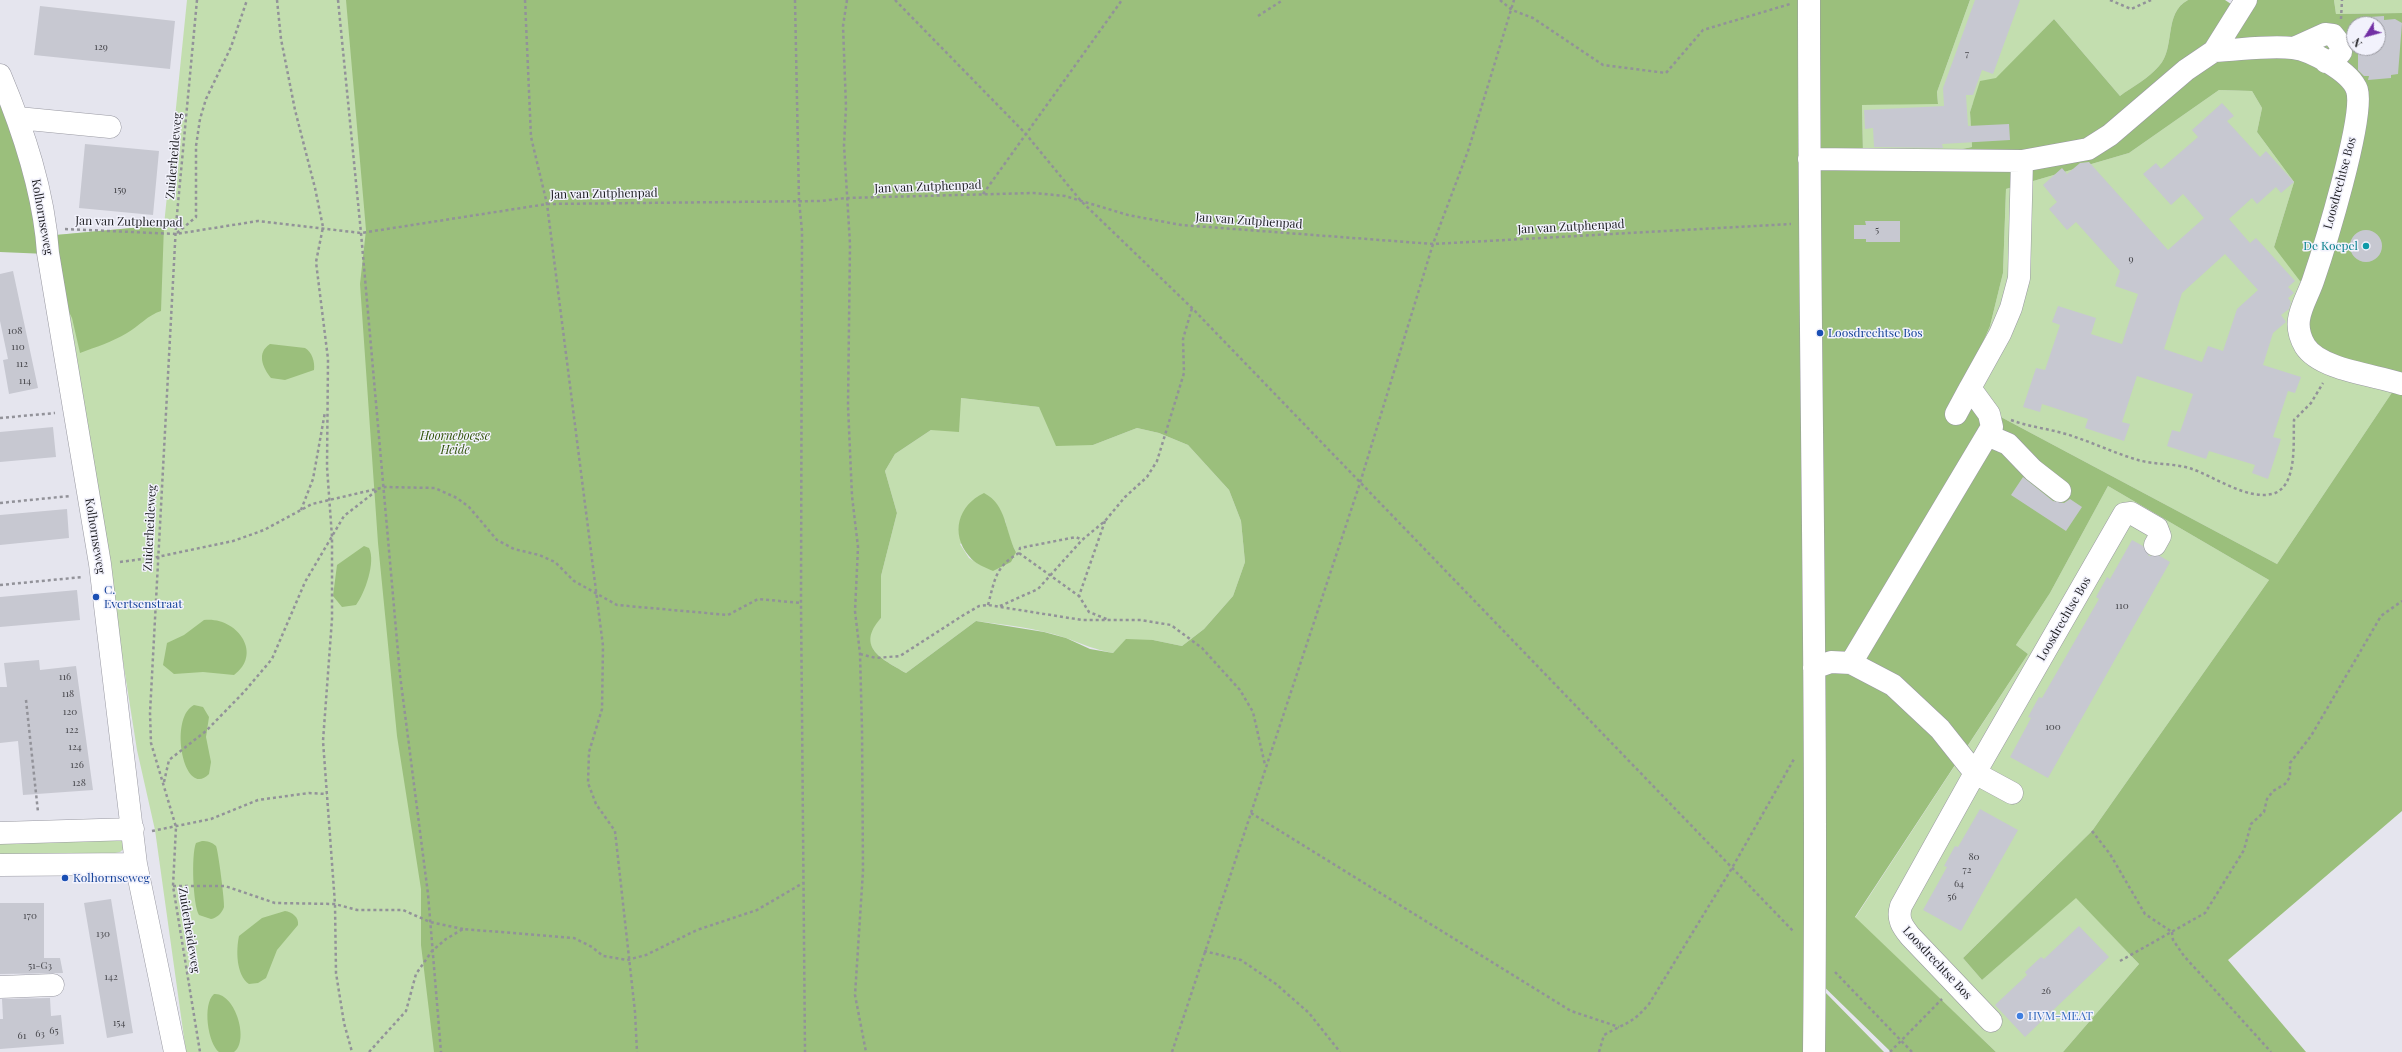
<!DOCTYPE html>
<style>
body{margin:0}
#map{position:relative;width:2402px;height:1052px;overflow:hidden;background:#e5e5ee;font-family:"Playfair Display",serif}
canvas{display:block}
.north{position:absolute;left:2346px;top:16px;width:40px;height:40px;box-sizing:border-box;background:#f2f2fc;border:1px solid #9c9ca4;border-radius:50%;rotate:233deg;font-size:11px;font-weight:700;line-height:16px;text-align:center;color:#1c1c20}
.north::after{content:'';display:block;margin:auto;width:14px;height:18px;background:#7230a4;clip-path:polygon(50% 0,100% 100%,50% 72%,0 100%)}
</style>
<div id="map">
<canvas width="2402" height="1052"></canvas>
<div class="north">N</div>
</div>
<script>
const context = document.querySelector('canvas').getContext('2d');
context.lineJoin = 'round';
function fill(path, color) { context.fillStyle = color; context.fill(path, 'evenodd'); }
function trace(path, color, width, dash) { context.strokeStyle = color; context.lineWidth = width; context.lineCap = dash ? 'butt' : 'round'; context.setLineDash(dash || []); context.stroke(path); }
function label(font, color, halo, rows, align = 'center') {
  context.font = font + ' "Playfair Display",serif'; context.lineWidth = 3; context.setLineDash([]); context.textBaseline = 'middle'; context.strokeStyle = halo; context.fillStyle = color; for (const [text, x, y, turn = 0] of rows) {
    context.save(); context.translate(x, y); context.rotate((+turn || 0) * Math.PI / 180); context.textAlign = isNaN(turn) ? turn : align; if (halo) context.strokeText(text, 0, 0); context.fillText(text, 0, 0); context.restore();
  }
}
fill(new Path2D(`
 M187 0H819L815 1052H186L155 830 137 750 56 235 164 225Z
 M1970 0H2188C2163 13 2176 48 2159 66 2149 78 2132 87 2120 96L2054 19 1973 103 1970 112 1972 147 1942 153H1863L1862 105 1938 103 1937 92Z
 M2334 0H2402V13L2336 14Z
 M2219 90 2252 91 2262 108 2257 132 2294 182 2274 247 2311 280 2397 385 2277 564 1984 408 1958 400 1990 326 2003 273 2006 189 2129 153Z
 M961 398 1039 407 1093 445 1137 428 1159 433 1188 445 1229 490 1241 521 1245 562 1233 596 1204 629 1182 646 1153 640H1126L1113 653C1093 649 1085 645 1066 638 1037 628 1006 625 976 621L906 673C893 665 869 655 869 636 869 629 876 623 881 618V576L897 513 885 471 895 454 931 430ZM1005 520 1010 540 1016 552 980 565 969 558 960 544Z
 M2108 486 2269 580 2092 831 1963 958 1982 980 2076 897 2139 964 2063 1052H1996L1855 918 2028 654 2016 645 2050 593Z
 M0 836 124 837 125 848 120 852 105 855H0Z`), '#c3deaf');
fill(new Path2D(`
 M346 0H1970L1937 92 1938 104 1862 105 1863 153H1942L1972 147 1970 112 1980 81 1996 78 2054 19 2120 96C2132 87 2149 78 2159 66 2176 48 2163 13 2188 0H2225L2231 4 2233 0H2334L2336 14 2402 13V811L2228 960 2306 1052H2063L2139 964 2076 898 1982 980 1963 958 2092 831 2269 580 2108 486 2050 593 2016 645 2028 654 1855 917 1996 1052H1891L1812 975 1809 1052H434L421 945V889L397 736 378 543 360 284 366 230ZM2354 24H2378V48H2354ZM2219 90 2252 91 2262 108 2257 132 2294 182 2274 247 2300 281 2311 280 2306 352 2397 385 2277 564 1984 408 1958 400 1990 326 2003 273 2006 189 2129 153ZM961 398 1039 407 1056 446 1093 445 1137 428 1159 433 1188 445 1229 490 1241 521 1245 562 1233 596 1204 629 1182 646 1153 640 1126 639 1113 653 1090 649 1066 638 1044 632 976 621 906 673C882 659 855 647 881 618V576L897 513 885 471 895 454 931 430 959 432Z
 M0 75 47 254 0 252Z
 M164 225 161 311C148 315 139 326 127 333 112 342 96 347 80 353L72 318 62 298 56 235Z
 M270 344 305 348C312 352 315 362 314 370L285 380 271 378C263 368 256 353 270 344Z
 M984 493C1007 505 1005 531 1016 552L1011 562 993 571C984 567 975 564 969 556 950 534 958 505 984 493Z
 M364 546 369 548C376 562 365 593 356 605L342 607 333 596 337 565Z
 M204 620C236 616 264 653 234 675L203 672 174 674 163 665 167 643 184 635Z
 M194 705 203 707 209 717 206 737 211 762 209 774C184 800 168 718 194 705Z
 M202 841C207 841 212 842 216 846 218 849 225 903 224 907 222 913 217 918 211 919L199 915C193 906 191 854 196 843Z
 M285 911C292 912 299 917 298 925L277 950 266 978 258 983 249 984C236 975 236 950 239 936L262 918Z
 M1823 990 1884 1052H1823Z
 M214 994C235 992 250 1041 234 1052H219C208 1044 202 1004 214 994Z`), '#9bbf7c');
fill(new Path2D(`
 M1975 0H2020L1993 74 1982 70 1973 95H1966L1968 126 2009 124 2010 140 1942 144 1943 148 1874 147 1873 128 1865 129 1864 110 1944 106 1943 88Z
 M40 6 175 21 170 69 34 55Z
 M2384 16V20L2395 19 2402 23 2398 74 2391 75V78L2368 80 2369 76H2364L2358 70V48H2378V24H2357V21H2369V17Z
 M2222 103 2234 116 2227 121 2260 157 2266 151 2294 182 2281 193 2276 187 2257 204 2252 198 2229 219 2250 243 2256 238 2295 281 2288 287 2294 293 2288 298 2291 302 2289 309 2281 315 2286 322 2273 333 2263 365 2301 377 2295 393 2288 391 2273 437 2281 439 2268 479 2252 473 2255 465 2209 451 2206 459 2167 446 2172 430 2180 432 2193 394 2137 376 2122 422 2130 424 2124 441 2085 428 2088 419 2042 404 2040 412 2023 407 2036 368 2045 370 2060 325 2052 322 2058 306 2096 318 2091 334 2122 344 2138 294 2115 286 2120 271 2076 222 2067 230 2049 209 2057 202 2043 185 2062 168 2067 174 2080 163 2089 162 2168 250 2204 218 2183 194 2171 205 2143 174 2156 163 2161 169 2198 137 2192 130ZM2225 254 2258 290 2237 309 2223 351 2208 346 2202 362 2164 349 2182 293Z
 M85 144 159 151 153 215 79 208Z
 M1865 221H1900V242H1866V239H1854V225H1866Z
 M2350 246a16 16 0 1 1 32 0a16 16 0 1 1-32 0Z
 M13 271 38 388 9 394 3 360 8 359 0 321V274Z
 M53 427 56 457 0 462V432Z
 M2023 477 2053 501 2064 503 2070 499 2082 507 2066 531 2011 495Z
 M67 509 69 538 0 545V515Z
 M2132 540 2143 546 2149 556H2160L2170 562 2048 778 2010 757 2031 718 2028 717 2039 697 2042 698 2099 599 2096 597 2107 577 2110 579Z
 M77 590 80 620 0 627V597Z
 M39 660 40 670 76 666 93 790 23 795 18 741 0 743V687H7L4 663Z
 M1980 809 2018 830 1961 931 1923 910 1947 867 1944 866 1955 846 1958 847Z
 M111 899 133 1033 107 1038 84 903Z
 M0 903H44V958H60L63 973 0 974Z
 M2079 926 2109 957 2025 1037 1995 1005 2027 975 2025 972 2041 957 2044 959Z
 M50 998 51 1016 61 1015 64 1044 0 1049V1019H3L2 999Z`), '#c7c8d1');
const minor = new Path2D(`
 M1809 0C1809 351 1818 701 1814 1052
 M2294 48 2325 34 2333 35 2340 44 2341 52 2334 60 2326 62
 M2214 51C2240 50 2268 45 2293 48 2311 50 2351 72 2357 90 2365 117 2324 249 2313 281 2305 304 2290 321 2305 346 2320 370 2376 375 2402 384
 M0 75C24 132 44 192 48 253L100 564 136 864 175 1052
 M18 118 110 127
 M1809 159 2022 161 2088 149 2110 135 2186 70 2214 51 2246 0
 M1956 414 1970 388
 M1987 435 2008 444 2033 470 2060 491
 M1851 663 1992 427 1989 414 1970 388 2000 334 2011 308 2019 278 2022 161
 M1814 668 1831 662 1851 663 1893 685 1940 729 1975 773 2012 793
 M0 833 133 829
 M0 865 136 864
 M0 987 53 985
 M1991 1021 1910 936C1902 926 1897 919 1901 906L1975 773 2124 514 2131 513 2157 528 2160 536 2155 545`);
trace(minor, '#9999a2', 23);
trace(new Path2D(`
 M197 0 176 225 150 713 151 743 176 827 173 886 200 1052
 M277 0 281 39 295 110 315 188 323 227 316 262 328 359 327 467 332 537V619L323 741 335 904 336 973 344 1023 352 1052
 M338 0 361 233 400 675 428 894 441 1052
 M525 0 531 137 547 204 603 646 602 709 589 752 588 783 596 804 615 831 635 1012 637 1052
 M795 0 799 200 802 231 801 603 805 1052
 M847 0 843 26 846 107 844 145 850 244 848 406 852 496 858 547 855 611 860 654 862 729 863 871 855 995 866 1052
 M895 0 1025 133 1081 201 1192 308 1794 932
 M1500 0 1512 10 1533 18 1603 65 1666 73 1703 30 1790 4
 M2110 0 2131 9 2151 0
 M1258 16 1283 0
 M2341 19 2342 0
 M983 194 1122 0
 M65 229 176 234 258 221 361 233 547 204 821 201 846 198 1034 193 1065 196 1128 215 1181 225 1433 244 1791 224
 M177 233 196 217V146L200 119 206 99 231 47 247 0
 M0 418 55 413
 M2011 420C2032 428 2054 429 2075 437 2096 444 2117 454 2138 460 2155 465 2175 463 2192 469 2215 477 2247 500 2272 494 2298 488 2293 441 2294 420L2311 403 2323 383
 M0 503 70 496
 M301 510 313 479 325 412
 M1105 521 1079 596 1089 612 1109 620
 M1019 553 1079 596
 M120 562 157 557 233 541 264 530 312 504 385 487 435 488 457 498 469 507 497 540 514 549 539 555 555 562 574 581 617 605 728 615 758 599 801 603
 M0 585 83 577
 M988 605C995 579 995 567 1019 553L1020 548 1076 537 1082 540
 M1000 606 1038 589 1082 540 1105 521 1125 497 1147 477 1157 461 1184 373 1183 339 1192 308
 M860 654 876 658 900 656 962 616 979 606 988 605 1082 620H1141L1171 625 1202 648 1240 690 1253 712 1265 765
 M26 700 38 812
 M164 782 169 760 206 731 244 692 272 659 305 582 344 516 380 488
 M1251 813 1571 1011 1619 1027
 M152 831 211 819 258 800 309 793 327 794
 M2092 831 2110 854 2145 914 2172 932
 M173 886H225L275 903 335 904 357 910H403L430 922 463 929
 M2172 932 2173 940 2184 956 2271 1052
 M1204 951 1241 960 1276 984 1309 1013 1340 1052
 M2120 961 2205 913 2244 850 2251 824 2264 812 2267 799 2273 791 2285 784 2290 777V763L2311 736 2381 616 2402 601
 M1835 972 1912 1052
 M369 1052 406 1011 416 974 432 951 446 939 463 929 574 938 592 947 603 956 627 960 646 955 697 930 757 910 803 883
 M1172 1052 1360 483 1433 244 1468 151 1514 0
 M1599 1052 1604 1035C1625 1023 1632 1024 1649 1004L1732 868 1794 759
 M1890 1052 1942 999`), '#929299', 2.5, [3, 3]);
trace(minor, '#fff', 22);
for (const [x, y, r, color] of [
 [2366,246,4,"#0f9aa8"],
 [1820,333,4,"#1a4fb4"],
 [96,597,4,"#1a4fb4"],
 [65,878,4,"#1a4fb4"],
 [2020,1016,4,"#3f7fe0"]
]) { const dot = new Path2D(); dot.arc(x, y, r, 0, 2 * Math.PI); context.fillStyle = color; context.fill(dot); trace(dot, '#f2f2fc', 1.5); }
label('10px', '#47474c', null, [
 ["129",101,47],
 ["7",1967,54],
 ["159",120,190],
 ["5",1877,230],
 ["9",2131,259],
 ["108",15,331],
 ["110",18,347],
 ["112",22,364],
 ["114",25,381],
 ["110",2122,606],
 ["116",65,677],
 ["118",68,694],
 ["120",70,712],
 ["100",2053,727],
 ["122",72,730],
 ["124",75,747],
 ["126",77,765],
 ["128",79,783],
 ["80",1974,857],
 ["72",1967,870],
 ["64",1959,884],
 ["56",1952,897],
 ["170",30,916],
 ["130",103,934],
 ["51-G3",40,966],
 ["142",111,977],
 ["26",2046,991],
 ["154",119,1023],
 ["65",54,1031],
 ["63",40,1034],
 ["61",22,1036]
]);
label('12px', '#1c1c20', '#f2f2fc', [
 ["Zuiderheideweg",174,156,-85],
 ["Loosdrechtse Bos",2340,183,-75],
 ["Jan van Zutphenpad",928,187,-2],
 ["Jan van Zutphenpad",604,194,-1],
 ["Kolhornseweg",42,217,80],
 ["Jan van Zutphenpad",1249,221,4],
 ["Jan van Zutphenpad",129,222,1],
 ["Jan van Zutphenpad",1571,227,-3],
 ["Zuiderheideweg",150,528,-87],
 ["Kolhornseweg",95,536,81],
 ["Loosdrechtse Bos",2064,619,-60],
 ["Zuiderheideweg",189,930,81],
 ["Loosdrechtse Bos",1937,963,47]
]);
label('12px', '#0d838f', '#f2f2fc', [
 ["De Koepel",2358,246]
], 'right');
label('12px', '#164399', '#f2f2fc', [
 ["Loosdrechtse Bos",1828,333],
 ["C.",104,590],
 ["Evertsenstraat",104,604],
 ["Kolhornseweg",73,878]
], 'left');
label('italic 12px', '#32530b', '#f2f2fc', [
 ["Hoorneboegse",455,436],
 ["Heide",455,450]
]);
label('12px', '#366cbe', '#f2f2fc', [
 ["HVM-MEAT",2028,1016]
], 'left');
</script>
